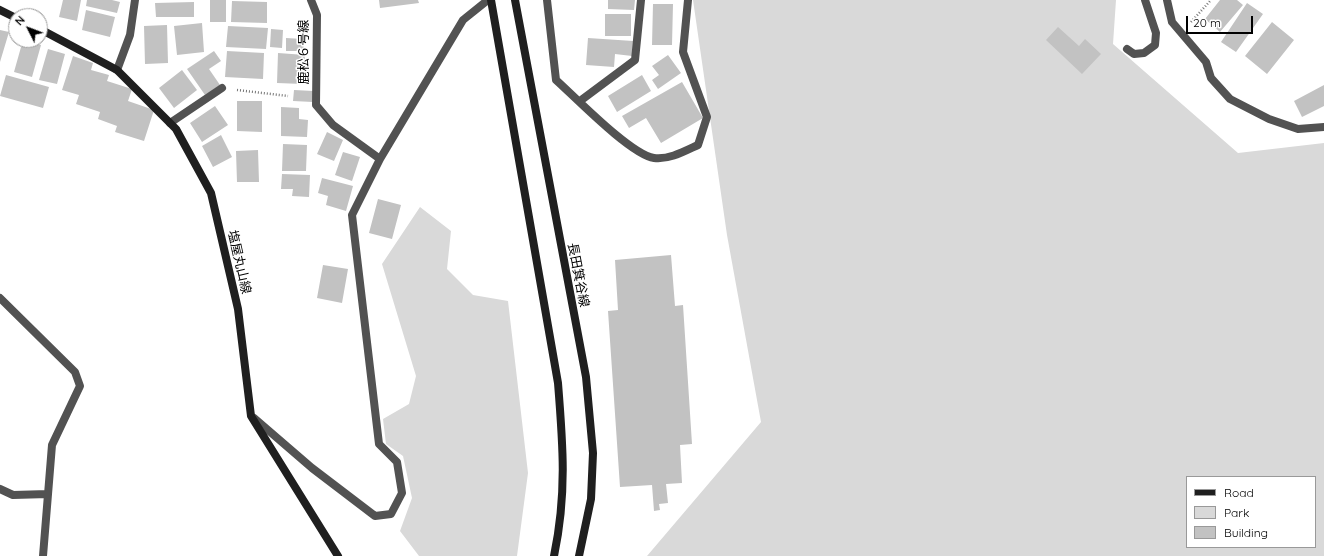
<!DOCTYPE html>
<meta charset="utf-8">
<style>
body{margin:0}
#map{position:relative;width:1324px;height:556px;overflow:hidden;background:#fff;font-family:Quicksand,sans-serif}
canvas{display:block}
.legend{position:absolute;left:1186px;top:476px;width:130px;height:72px;box-sizing:border-box;background:#fff;border:1px solid #999;margin:0;padding:5px 7px;list-style:none;font-size:12px;color:#000}
.legend li{display:flex;align-items:center;gap:8px;height:20px}
.legend b{width:20px;border:1px solid #999}
.north{position:absolute;left:8px;top:8px;width:40px;height:40px;box-sizing:border-box;background:#fff;border:1px solid #999;border-radius:50%;rotate:312deg;font-size:11px;font-weight:700;line-height:16px;text-align:center;color:#000}
.north::after{content:'';display:block;margin:auto;width:14px;height:18px;background:#000;clip-path:polygon(50% 0,100% 100%,50% 72%,0 100%)}
.scale{position:absolute;left:1186px;top:16px;width:67px;height:18px;box-sizing:border-box;border:2px solid #000;border-top:0;padding-left:5px;font-size:12px;line-height:14px;white-space:nowrap;color:#000;-webkit-text-stroke:3px #fff;paint-order:stroke}
</style>
<div id="map">
<canvas width="1324" height="556"></canvas>
<ul class="legend">
<li><b style="height:5px;background:#1f1f1f"></b>Road</li>
<li><b style="height:11px;background:#d9d9d9"></b>Park</li>
<li><b style="height:11px;background:#c2c2c2"></b>Building</li>
</ul>
<div class="north">N</div>
<div class="scale">20 m</div>
</div>
<script>
const context = document.querySelector('canvas').getContext('2d');
context.lineJoin = 'round';
function fill(path, color) { context.fillStyle = color; context.fill(path, 'evenodd'); }
function trace(path, color, width, dash) { context.strokeStyle = color; context.lineWidth = width; context.lineCap = dash ? 'butt' : 'round'; context.setLineDash(dash || []); context.stroke(path); }
function label(font, color, halo, rows, align = 'center') {
  context.font = font + ' Quicksand,"Noto Sans JP",sans-serif'; context.lineWidth = 3; context.setLineDash([]); context.textBaseline = 'middle'; context.strokeStyle = halo; context.fillStyle = color; for (const [text, x, y, turn = 0] of rows) {
    context.save(); context.translate(x, y); context.rotate((+turn || 0) * Math.PI / 180); context.textAlign = isNaN(turn) ? turn : align; if (halo) context.strokeText(text, 0, 0); context.fillText(text, 0, 0); context.restore();
  }
}
fill(new Path2D(`
 M693 0H1116L1113 44 1238 153 1324 143V556H647L761 422 727 235ZM1187 477H1315V547H1187Z
 M420 207 451 231 447 269 473 295 508 301 528 473 517 556H419L400 531 412 498 403 456 386 444 383 419 409 404 416 376 382 264Z`), '#d9d9d9');
fill(new Path2D(`
 M63 0H81L77 21 59 17Z
 M87 0H112L120 2 117 13 86 6Z
 M210 0H226V22H210Z
 M379 0H418L419 3 380 8Z
 M608 0H635L634 10 608 9Z
 M1220 0H1237L1243 5 1220 32 1205 19Z
 M232 1 267 2V23L231 22Z
 M194 2V17H156L155 3Z
 M1247 3 1263 14 1236 52 1221 42Z
 M653 4H673L672 45H652Z
 M86 10 115 17 110 37 82 30Z
 M605 14H631V36H605Z
 M1272 22 1294 40 1267 74 1245 56Z
 M202 23 204 52 177 55 174 26Z
 M167 25 168 63 145 64 144 26Z
 M228 26 268 28 266 49 226 47Z
 M1058 27 1079 46 1085 39 1101 54 1082 74 1046 40Z
 M271 29 283 30 282 48 270 47Z
 M0 30 9 32 0 62Z
 M286 38 303 39 304 51H286Z
 M588 38 633 41 632 56 615 54 614 67 586 65Z
 M23 40 41 45 32 77 14 72Z
 M48 49 65 54 57 84 39 80Z
 M214 51 221 61 209 69 220 85 205 95 187 69Z
 M227 51 264 53 263 79 225 77Z
 M278 53 305 55 303 84 277 83Z
 M668 55 681 73 658 89 652 80 659 75 652 66Z
 M73 56 93 63 91 70 109 75 107 81 132 89 128 101 154 110 144 141 115 132 117 126 98 119 100 112 76 104 79 95 62 90Z
 M182 70 197 90 174 108 159 88Z
 M6 75 49 87 43 108 0 96Z
 M642 75 651 91 617 112 608 96Z
 M682 82 703 118 661 143 646 118 629 128 622 116Z
 M1324 85V106L1302 117 1294 101Z
 M294 90 313 91V102L293 101Z
 M237 101H262V132L237 131Z
 M215 106 228 125 202 142 190 123Z
 M281 107 299 108V119L308 120 307 137 281 136Z
 M327 132 343 140 334 161 317 154Z
 M221 135 232 157 213 167 202 146Z
 M283 144 307 145 306 171H282Z
 M258 150 259 182H237L236 151Z
 M343 152 360 157 352 181 335 175Z
 M282 174 310 175 309 197 292 196 293 189H281Z
 M322 178 353 186 346 211 326 205 328 196 318 193Z
 M378 199 401 205 392 239 369 233Z
 M671 255 675 306 683 305 692 444 680 445 682 483 666 484 668 503 659 504 660 510 654 511 652 485 620 487 608 311 618 310 615 260Z
 M323 265 348 269 342 303 317 298Z`), '#c2c2c2');
trace(new Path2D(`
 M1191 22 1211 0
 M237 90 288 96`), '#747474', 2.5, [1, 2]);
trace(new Path2D(`
 M170 123 222 88`), '#525252', 8);
trace(new Path2D(`
 M311 0 317 15 316 105 333 125 380 159
 M547 0 556 80C575 97 631 155 654 158 669 160 685 151 698 145L707 117 683 52 688 0
 M1167 0 1172 22 1206 62 1211 78 1230 99 1269 119 1298 129 1324 127
 M1127 49 1134 54 1144 53 1155 45 1156 33 1145 0
 M117 70 130 35 135 0
 M580 101 635 60 641 0
 M0 298 75 372 80 386 52 445 43 556
 M254 418 312 468 375 516 391 514 402 493 397 462 379 444 352 215 380 159 463 20 488 0
 M0 489 13 495 48 494`), '#525252', 8);
trace(new Path2D(`
 M491 0 558 383C563 445 567 494 554 556
 M515 0 586 377 593 453 591 499 579 556
 M0 10 16 18
 M40 29 117 70 176 129 211 193 238 309 251 416 338 556`), '#1f1f1f', 8);
label('13px', '#000', '#fff', [
 ["鹿松６号線",304,52,-90],
 ["塩屋丸山線",239,262,77],
 ["長田箕谷線",578,275,79]
]);
</script>
